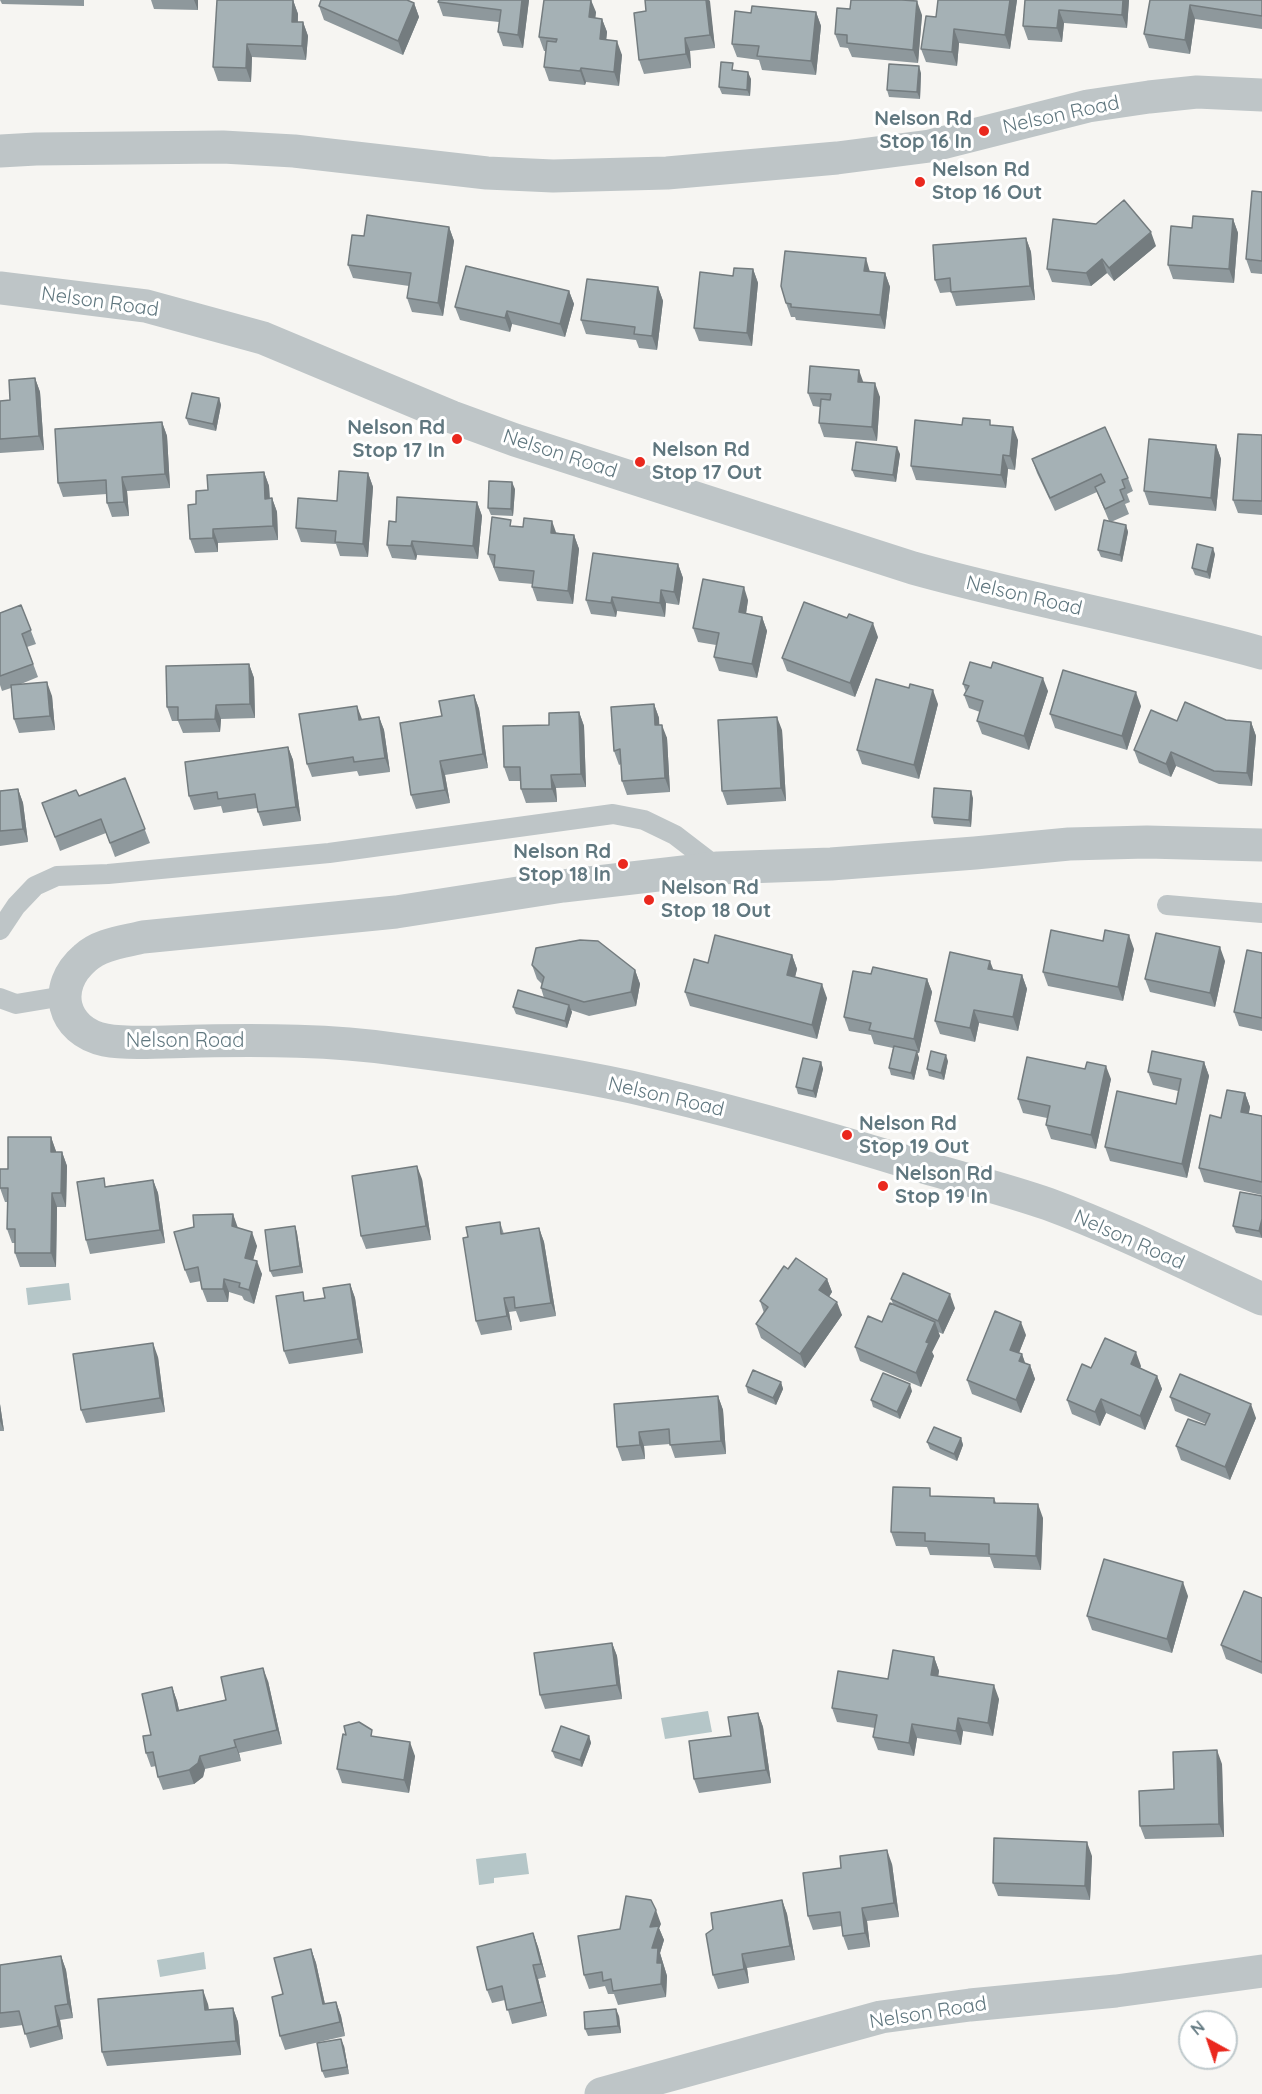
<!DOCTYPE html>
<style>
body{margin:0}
#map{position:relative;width:1262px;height:2094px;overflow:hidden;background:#f6f5f2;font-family:Quicksand,sans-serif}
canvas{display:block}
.north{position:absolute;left:1178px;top:2010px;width:60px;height:60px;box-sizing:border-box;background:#fff;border:2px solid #bfc9cc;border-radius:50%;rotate:320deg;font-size:16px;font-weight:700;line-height:24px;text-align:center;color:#60777f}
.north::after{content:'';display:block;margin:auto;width:21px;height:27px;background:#ea281e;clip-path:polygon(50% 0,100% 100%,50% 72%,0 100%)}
</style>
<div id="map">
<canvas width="1262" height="2094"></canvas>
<div class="north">N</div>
</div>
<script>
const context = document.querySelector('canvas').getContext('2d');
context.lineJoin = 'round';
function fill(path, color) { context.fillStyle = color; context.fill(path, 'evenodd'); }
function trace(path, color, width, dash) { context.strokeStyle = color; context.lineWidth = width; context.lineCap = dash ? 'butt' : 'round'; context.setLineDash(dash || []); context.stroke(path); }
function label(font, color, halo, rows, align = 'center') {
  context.font = font + ' Quicksand,sans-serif'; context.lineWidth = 6; context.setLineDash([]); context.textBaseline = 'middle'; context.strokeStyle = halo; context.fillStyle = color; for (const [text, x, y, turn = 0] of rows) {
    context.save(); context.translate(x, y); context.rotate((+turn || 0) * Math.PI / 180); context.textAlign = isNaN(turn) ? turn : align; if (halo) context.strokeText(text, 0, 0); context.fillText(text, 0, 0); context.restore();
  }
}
fill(new Path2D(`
 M69 1283 71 1300 28 1305 26 1288Z
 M708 1711 712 1732 665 1739 661 1718Z
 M526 1853 529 1874 494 1878V1883L479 1885 476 1859Z
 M204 1952 206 1969 160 1977 157 1960Z`), '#b5c6c8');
trace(new Path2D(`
 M1167 905 1262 913
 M0 930 16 906 35 886 57 876 108 874 329 853 613 814 644 820 675 835 718 868
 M0 998 16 1004 64 996`), '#bec5c7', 20);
trace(new Path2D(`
 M0 151 36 149 223 147 294 151 487 173 553 176 667 173 837 158 930 146 1088 106 1149 97 1197 92 1262 95
 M0 288 146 306 263 338 452 417 515 440 913 568C1028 600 1146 621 1262 653
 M1262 845 1147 842 1069 844 975 853 831 864 718 868 563 886 396 912 143 937C123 942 100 944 85 958 51 987 62 1031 105 1040 131 1045 174 1041 202 1041 265 1040 331 1040 394 1049 473 1059 553 1070 631 1087 727 1109 822 1136 917 1165 960 1178 1005 1189 1048 1204 1121 1231 1192 1267 1262 1299
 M601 2094 881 2017 970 2005 1116 1991 1262 1971`), '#bec5c7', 33);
fill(new Path2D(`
 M0 0H84V6L2 4Z
 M151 0H198V10L154 9Z
 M293 0 298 14V22H303L308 36 306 60 252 57 251 82 218 81 213 67Z
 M439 0H529L523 48 503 46 498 32 499 22 443 16 438 2Z
 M645 0H709L715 48 690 51 691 68 644 74 639 60 646 11Z
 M938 0H1017L1010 49 959 43 957 66 926 62 921 49 936 17Z
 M1025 0H1129L1127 28 1064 23 1062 42 1028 40 1023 26Z
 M1150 0H1262V29L1195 19 1190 54 1149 48 1144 34Z
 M414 3 419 17 403 55 324 20 319 6Z
 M596 12 595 18 602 19 607 32 606 40 622 55 619 86 586 82 585 85 549 81 544 67 546 51H544L539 37Z
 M816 12 821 26 816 75 762 70 759 60 737 57 732 44 751 13Z
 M922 15 918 63 852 57 848 48 840 47 835 34Z
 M735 71 751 79 750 96 722 94 719 87Z
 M921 73 920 99 889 97 887 90Z
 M1262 192V274L1251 273 1246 259Z
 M1233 219 1238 233 1234 283 1173 279 1168 265Z
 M449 227 454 241 443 316 412 312 407 298 409 286 353 278 348 265 364 236Z
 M1026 238 1031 252 1035 300 956 306 951 292 940 293 935 280Z
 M1156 246 1114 281 1107 273 1091 286 1052 282 1047 269Z
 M753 269 758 283 752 346 699 341 694 328 733 276Z
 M870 272 885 273 890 287 885 329 796 320 795 317H791L786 303Z
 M658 287 663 301 657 350 639 348 636 340 586 334 581 320Z
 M569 291 574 304 565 337 512 324 510 332 460 320 455 307Z
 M35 378 40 392 44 450 0 453V401L10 400Z
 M864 382 880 397 877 441 824 437 819 423 820 407 813 406 808 393Z
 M219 398 221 405 216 431 189 425 186 418Z
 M162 422 167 436 170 488 127 491 129 516 112 517 107 503V494L63 497 58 483Z
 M962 425H992L1018 440 1015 470 1008 469 1006 488 916 480 911 466Z
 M1262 435V515L1238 513 1233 500Z
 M1216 445 1221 459 1216 511 1149 505 1144 491Z
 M900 454 896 482 855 477 852 470Z
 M1032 459 1128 478 1133 491 1127 494 1130 502 1125 504 1129 514 1111 522 1126 525 1128 532 1122 562 1101 557 1098 550 1109 521 1097 492 1055 511 1037 473Z
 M264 472 269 486 270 498H272L277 512 278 540 218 543V552L195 553 190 539 196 504 208 490Z
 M368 473 373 487 368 557 340 556 336 544 301 542 296 528 337 501Z
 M515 489 513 516 491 515 488 508Z
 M477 502 482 516 478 559 417 555 416 560 392 558 387 545 396 522Z
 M514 526 574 535 579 549 573 604 537 601 532 587 533 584 499 581 488 554Z
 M1215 554 1210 579 1195 575 1192 568Z
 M678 564 683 578 679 605 666 603 665 617 617 611 616 617 591 614 586 600Z
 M748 600 746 614 762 617 767 631 757 678 719 671 714 657 716 645 698 642 693 628Z
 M21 605 36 644 27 647 38 677 21 684 52 696 55 730 19 733 14 719 11 688 2 691 0 685V613Z
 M878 637 855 697 787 671 782 658Z
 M249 664 254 678 255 718 221 719 220 732 183 733 178 721H172L167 707Z
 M991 668 1048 691 1029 750 982 734 977 721 980 712 969 708 964 695 966 692 963 684Z
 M474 695 479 709 488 768 445 775 450 803 416 809 411 795 442 716Z
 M654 704 659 718V725L667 738 670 792 627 795 622 781 621 764 619 765 614 751Z
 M938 704 919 779 862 764 857 750Z
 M1141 706 1127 750 1055 728 1050 714Z
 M579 712 584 726 586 787 556 788 557 802 526 803 521 789 520 781H509L504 767 549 725Z
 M379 717 384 730 390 772 359 776 357 771 312 777 307 764 362 719Z
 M1226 720 1251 722 1256 736 1252 786 1219 784 1176 766 1171 777 1139 763 1134 750 1177 721Z
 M782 730 786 801 727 805 722 791Z
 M288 747 293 760 301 821 263 826 258 812 257 808 223 813 221 806 194 810 189 796Z
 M125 778 150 843 115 857 106 833 60 851 42 803 79 796Z
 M18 789 23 803 28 842 0 846V791Z
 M973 798 971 827 934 824 932 817Z
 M1134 949 1123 1001 1048 986 1043 972Z
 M1262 953V1031L1239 1026 1234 1012Z
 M792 955 797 969 795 977 827 998 817 1039 690 1006 685 992 708 963Z
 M1225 961 1215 1007 1150 992 1145 979Z
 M532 965 635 970 640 984 636 1006 589 1016 571 1010 572 1012 567 1028 516 1014 513 1007 544 998 541 988 542 984 537 979Z
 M994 970 1022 975 1027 989 1018 1031 979 1023 975 1042 940 1034 935 1021Z
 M871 974 927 979 932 992 919 1053H917L919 1058 914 1080 891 1075 889 1068 893 1048 874 1044 871 1035 849 1031 844 1017Z
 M948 1061 944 1080 929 1076 927 1069Z
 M821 1062 823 1069 816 1098 798 1094 796 1087Z
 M1204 1062 1209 1076 1187 1178 1110 1161 1105 1147 1176 1104 1178 1091 1153 1085 1148 1072Z
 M1111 1079 1096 1149 1051 1139 1046 1125 1047 1118 1023 1113 1018 1099Z
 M1245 1093 1250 1107 1249 1113 1262 1116V1195L1204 1182 1199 1168 1221 1118Z
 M51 1137 56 1152H62L67 1166 66 1207H57L56 1267H20L15 1253V1243H12L7 1229 8 1202H5L0 1188 8 1169Z
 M422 1179 431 1240 366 1249 361 1236Z
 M153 1180 158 1193 165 1243 90 1254 86 1240 107 1186Z
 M1262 1196V1238L1236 1233 1233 1226Z
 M233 1214 237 1228 257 1246 253 1260 262 1274 254 1304 244 1300 242 1296 229 1292 228 1302H207L202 1289 201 1281 190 1283 185 1270 194 1227Z
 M500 1222 504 1234 539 1228 544 1242 556 1316 520 1322 516 1311 509 1312 512 1330 481 1335 476 1321 468 1237Z
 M295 1226 297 1233 303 1273 273 1277 270 1271Z
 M788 1269 827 1279 832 1292 829 1297 842 1315 805 1368 761 1338 756 1324 764 1313 760 1301Z
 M350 1284 355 1298 363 1353 289 1364 284 1351 306 1300 325 1298Z
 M891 1299 955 1308 943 1334 938 1332 940 1336 932 1352 934 1356 921 1387 860 1361 855 1347 882 1322 893 1304Z
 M1026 1335 1019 1353 1022 1354 1025 1364 1030 1365 1035 1379 1021 1413 972 1394 967 1380Z
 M158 1357 165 1412 86 1423 81 1410Z
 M1141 1366 1140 1368 1157 1376 1162 1389 1145 1430 1106 1413 1100 1426 1072 1414 1067 1400 1091 1368Z
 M781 1382 783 1389 776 1405 748 1393 746 1386Z
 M912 1391 900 1419 873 1407 871 1400Z
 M718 1396 723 1410 726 1454 675 1458 670 1444 644 1446 645 1459 622 1461 617 1447 614 1404Z
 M1170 1397 1256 1418 1230 1480 1181 1460 1176 1446 1205 1425 1206 1424 1175 1411Z
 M0 1404 4 1431H0Z
 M961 1438 963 1445 957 1461 930 1449 927 1442Z
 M933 1496 994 1498 996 1503 1043 1518 1041 1570 994 1568 990 1557 930 1555 927 1547 896 1546 891 1532Z
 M1188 1596 1172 1653 1092 1630 1087 1616Z
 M1262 1598V1674L1226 1659 1221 1645Z
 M612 1643 617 1656 622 1699 545 1709 540 1695Z
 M934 1657 939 1671 938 1676 999 1699 993 1736 963 1731 961 1745 917 1738 914 1756 878 1750 873 1737 875 1728 837 1722 832 1708 888 1679Z
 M268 1681 282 1744 239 1753 241 1761 205 1769 203 1777 194 1784 163 1790 158 1777 156 1766 151 1767 146 1753 151 1735 172 1687 177 1701 179 1710 226 1700Z
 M758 1713 763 1727 771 1783 699 1793 694 1779Z
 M374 1736 415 1756 409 1793 342 1783 337 1769Z
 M589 1736 591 1743 582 1767 555 1758 552 1751Z
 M1222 1764 1224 1837 1145 1839 1140 1826 1174 1789Z
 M1092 1856 1090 1900 998 1896 993 1883Z
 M892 1864 899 1917 867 1921 870 1947 848 1950 843 1936 842 1926 813 1930 808 1916Z
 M782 1900 787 1914 795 1960 747 1968 749 1983 718 1989 713 1975Z
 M661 1924 659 1928 664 1940 660 1953 667 1976 666 1997 618 2005 614 1994H608L605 1986 589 1989 584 1975Z
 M533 1933 538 1947 546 1977 538 1979 547 2016 512 2024 505 2000 492 2003 487 1990Z
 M311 1949 316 1963 325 2004 336 2002 341 2016 345 2036 285 2050 280 2036 283 1994Z
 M61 1956 66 1970 73 2018 60 2020 63 2039 30 2048 23 2025 0 2028V1965Z
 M208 2004 209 2010 233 2008 238 2022 241 2055 107 2066 102 2052Z
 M619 2016 621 2033 588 2036 585 2029Z
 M344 2046 349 2074 325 2078 322 2071Z`), '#8e989c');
fill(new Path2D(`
 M194 0H198V10Z
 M293 0 298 14 297 36 292 22Z
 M522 0H529L523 48 518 35Z
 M591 0 596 12 594 30 589 17Z
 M706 0H709L710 1 715 48 710 35Z
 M1010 0H1017L1010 49 1005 35Z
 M1123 0H1129L1127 28 1122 15Z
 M917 1 922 15 918 63 913 50Z
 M414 3 419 17 403 55 398 41Z
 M1190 5 1195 19 1190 54 1185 40Z
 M1059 10 1064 23 1062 42 1057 28Z
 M816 12 821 26 816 75 811 61Z
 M602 19 607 32 605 53 600 39Z
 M303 22 308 36 306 60 302 46Z
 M954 29 959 43 957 66 952 52Z
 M685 38 690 51 691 68 686 54Z
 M617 41 622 55 619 86 614 72Z
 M247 44 252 57 251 82 246 68Z
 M919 66 921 73 920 99 917 92Z
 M581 68 586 82 585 85 580 71Z
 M748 72 751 79 750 96 747 90Z
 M1233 219 1238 233 1234 283 1229 269Z
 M449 227 454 241 443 316 438 303Z
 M1151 232 1156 246 1114 281 1109 268Z
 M1026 238 1031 252 1035 300 1030 286Z
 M866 258 870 272 864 271Z
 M1102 259 1107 273 1091 286 1086 273Z
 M753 269 758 283 752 346 747 333Z
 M885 273 890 287 885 329 880 315Z
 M658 287 663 301 657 350 652 336Z
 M569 291 574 304 565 337 560 324Z
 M507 311 512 324 510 332 505 318Z
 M859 370 864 384 858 382Z
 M35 378 40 392 44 450 39 436Z
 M875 383 880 397 877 441 872 427Z
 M219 398 221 405 216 431 213 424Z
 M162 422 167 436 170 488 165 474Z
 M1013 427 1018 440 1015 470 1010 456Z
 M1216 445 1221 459 1216 511 1211 498Z
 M897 447 900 454 896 482 893 475Z
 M1003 455 1008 469 1006 488 1001 475Z
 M264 472 269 486 270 512 265 499Z
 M368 473 373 487 368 557 363 544Z
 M122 477 127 491 129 516 124 502Z
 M512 482 515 489 513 516 511 509Z
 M272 498 277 512 278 540 273 526Z
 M477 502 482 516 478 559 473 546Z
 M552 521 557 535 551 533Z
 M1126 525 1128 532 1122 562 1120 555Z
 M213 529 218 543V552L213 538Z
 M574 535 579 549 573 604 568 591Z
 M412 541 417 555 416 560 411 546Z
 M1213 548 1215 554 1210 579 1207 572Z
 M678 564 683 578 679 605 674 592Z
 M744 587 748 600 744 626 739 612Z
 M661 590 666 603 665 617 660 603Z
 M612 597 617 611 616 617 611 603Z
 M762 617 767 631 757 678 752 664Z
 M873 623 878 637 855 697 850 683Z
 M249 664 254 678 255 718 250 704Z
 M1043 678 1048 691 1029 750 1024 736Z
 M47 682 52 696 55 730 50 716Z
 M933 690 938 704 919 779 914 765Z
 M1136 692 1141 706 1127 750 1122 736Z
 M474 695 479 709 488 768 483 754Z
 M654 704 659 718 660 739 655 725Z
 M216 705 221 719 220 732 215 719Z
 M357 706 362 719 359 720Z
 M579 712 584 726 586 787 581 774Z
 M379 717 384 730 390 772 385 758Z
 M777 717 782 730 786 801 781 788Z
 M1251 722 1256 736 1252 786 1247 773Z
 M662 725 667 738 670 792 665 778Z
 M288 747 293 760 301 821 296 807Z
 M1171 752 1176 766 1171 777 1166 764Z
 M440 761 445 775 450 803 445 790Z
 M551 775 556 788 557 802 552 789Z
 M18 789 23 803 28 842 23 829Z
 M971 791 973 798 971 827 969 820Z
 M1129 935 1134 949 1123 1001 1118 987Z
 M1220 947 1225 961 1215 1007 1210 993Z
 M792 955 797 969 792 989 787 975Z
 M990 961 995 974 988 969Z
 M635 970 640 984 636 1006 631 992Z
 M1022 975 1027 989 1018 1031 1013 1017Z
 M927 979 932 992 919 1053 914 1039Z
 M822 984 827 998 817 1039 812 1025Z
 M569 1005 572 1012 567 1028 565 1021Z
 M974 1010 979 1023 975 1042 970 1028Z
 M917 1051 919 1058 914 1080 911 1073Z
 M946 1055 948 1061 944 1080 941 1073Z
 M821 1062 823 1069 816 1098 813 1091Z
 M1204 1062 1209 1076 1187 1178 1182 1164Z
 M1106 1066 1111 1079 1096 1149 1091 1135Z
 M1245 1093 1250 1107 1246 1126 1241 1112Z
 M51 1137 56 1151V1166L51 1152Z
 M62 1152 67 1166 66 1207 61 1193Z
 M417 1166 422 1179 431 1240 426 1226Z
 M153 1180 158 1193 165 1243 160 1230Z
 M52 1193 57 1207 56 1267 51 1253Z
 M233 1214 238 1228 232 1226Z
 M1262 1219V1238L1259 1231Z
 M295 1226 297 1233 303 1273 300 1266Z
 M539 1228 544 1242 556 1316 551 1303Z
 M252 1232 257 1246 250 1271 245 1258Z
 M257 1261 262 1274 254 1304 249 1290Z
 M224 1279 229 1292 228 1302 223 1289Z
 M827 1279 832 1292 824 1304 819 1290Z
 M350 1284 355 1298 363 1353 358 1339Z
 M950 1294 955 1308 943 1334 938 1321Z
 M504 1298 509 1312 512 1330 507 1316Z
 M837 1302 842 1315 805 1368 800 1354Z
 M935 1322 940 1336 932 1352 934 1356 921 1387 916 1373 926 1342Z
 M1021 1322 1026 1335 1015 1363 1010 1350Z
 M153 1343 158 1357 165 1412 160 1398Z
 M1136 1352 1141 1366 1136 1378 1131 1364Z
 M1022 1354 1027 1368 1019 1361Z
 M1030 1365 1035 1379 1021 1413 1016 1400Z
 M1157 1376 1162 1389 1145 1430 1140 1416Z
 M781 1382 783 1389 776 1405 773 1398Z
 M910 1384 912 1391 900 1419 897 1412Z
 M718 1396 723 1410 726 1454 721 1441Z
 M1101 1399 1106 1413 1100 1426 1095 1412Z
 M0 1404 4 1431 0 1421Z
 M1251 1404 1256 1418 1230 1480 1225 1467Z
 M639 1432 644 1446 645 1459 640 1445Z
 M961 1438 963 1445 957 1461 954 1454Z
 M1038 1504 1043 1518 1041 1570 1036 1556Z
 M1183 1582 1188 1596 1172 1653 1167 1639Z
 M612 1643 617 1656 622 1699 617 1685Z
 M934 1657 939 1671 936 1689 931 1675Z
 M263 1668 268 1681 282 1744 277 1730Z
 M994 1685 999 1699 993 1736 988 1723Z
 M172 1687 177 1701 182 1724 177 1711Z
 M758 1713 763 1727 771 1783 766 1770Z
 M958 1718 963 1731 961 1745 956 1731Z
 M912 1724 917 1738 914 1756 909 1743Z
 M589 1736 591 1743 582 1767 580 1760Z
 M234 1740 239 1753 241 1761 236 1747Z
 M410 1742 415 1756 409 1793 404 1780Z
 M1217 1750 1222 1764 1224 1837 1219 1824Z
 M200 1756 205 1769 203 1777 194 1784 189 1770Z
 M1087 1842 1092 1856 1090 1900 1085 1886Z
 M887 1850 892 1864 899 1917 894 1903Z
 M782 1900 787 1914 795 1960 790 1946Z
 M862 1908 867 1921 870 1947 865 1933Z
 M656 1910 661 1924 659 1928 664 1940 660 1953 667 1976 666 1997 661 1984 652 1948 650 1927Z
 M533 1933 538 1947 546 1977 541 1964Z
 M311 1949 316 1963 328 2018 323 2004Z
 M742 1954 747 1968 749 1983 744 1969Z
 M61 1956 66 1970 73 2018 68 2004Z
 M533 1965 538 1979 547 2016 542 2002Z
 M203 1990 208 2004 210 2024 205 2010Z
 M336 2002 341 2016 345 2036 340 2022Z
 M55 2006 60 2020 63 2039 58 2026Z
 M233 2008 238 2022 241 2055 236 2041Z
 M616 2009 619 2016 621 2033 618 2026Z
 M341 2039 344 2046 349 2074 347 2067Z`), '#747c7f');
const building = new Path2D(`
 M217 0H293L292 22H303L302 46 247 44 246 68 213 67Z
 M321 0H407L414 3 398 41 319 6Z
 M439 0H522L518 35 498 32 501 10 438 2Z
 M544 0H591L589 17 602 19 600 39 617 41 614 72 581 68 580 71 544 67 547 41 556 42 557 39 539 37Z
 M645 0H706L710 35 685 38 686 54 639 60 634 13 646 11Z
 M851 0H902L917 1 913 50 847 43V35L835 34 837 8 850 9Z
 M938 0H1010L1005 35 954 29 952 52 921 49 926 16 936 17Z
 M1025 0H1123L1122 15 1059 10 1057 28 1023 26Z
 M1150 0H1262V16L1190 5 1185 40 1144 34Z
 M752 6 816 12 811 61 757 56 759 46 732 44 735 11 751 13Z
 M721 62 733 63 732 70 748 72 747 90 719 87Z
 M889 64 919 66 917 92 887 90Z
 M1252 191 1262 192V261L1246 259Z
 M1124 200 1151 232 1109 268 1102 259 1086 273 1047 269 1053 219 1096 224Z
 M367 215 449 227 438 303 407 298 411 273 348 265 352 235 364 236Z
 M1193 216 1233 219 1229 269 1168 265 1171 226 1192 228Z
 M1026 238 1030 286 951 292 950 278 935 280 933 245Z
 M785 251 866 258 864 271 885 273 880 315 791 307V304L786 303 781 286Z
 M466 266 569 291 560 324 507 311 505 318 455 307Z
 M734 268 753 269 747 333 694 328 700 272 733 276Z
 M587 279 658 287 652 336 634 334 635 327 581 320Z
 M810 366 859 370 858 382 875 383 872 427 819 423 821 399 830 400 831 394 808 393Z
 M35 378 39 436 0 439V401L10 400 9 380Z
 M192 393 219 398 213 424 186 418Z
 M963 418 990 420V425L1013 427 1010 456 1003 455 1001 475 911 466 915 420 962 425Z
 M162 422 165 474 122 477 124 502 107 503 106 480 58 483 55 429Z
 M1105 427 1128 478 1122 480 1125 488 1120 490 1124 500 1105 509 1095 487 1105 482 1101 474 1050 498 1032 459Z
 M1238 434 1262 435V501L1233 500Z
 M1149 439 1216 445 1211 498 1144 491Z
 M856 442 897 447 893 475 852 470Z
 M339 471 368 473 363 544 335 542 336 531 296 528 298 498 337 501Z
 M264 472 265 499 272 498 273 526 213 529V538L190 539 188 505 196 504V491L208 490 207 475Z
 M489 481 512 482 511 509 488 508Z
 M397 497 477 502 473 546 412 541 411 546 387 545 389 521 396 522Z
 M492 517 511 520 510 526 523 527 524 518 552 521 551 533 574 535 568 591 532 587 534 571 494 567 495 555 488 554Z
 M1104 520 1126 525 1120 555 1098 550Z
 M1197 544 1213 548 1207 572 1192 568Z
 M593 553 678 564 674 592 661 590 660 603 612 597 611 603 586 600Z
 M703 579 744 587 739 612 762 617 752 664 714 657 719 633 693 628Z
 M804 602 847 618 849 614 873 623 850 683 782 658Z
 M21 605 31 630 22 634 33 664 0 676V613Z
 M970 662 991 668 993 662 1043 678 1024 736 977 721 983 701 964 695 969 686 963 684Z
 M249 664 250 704 216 705 215 719 178 720V707H167L166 666Z
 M1063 670 1136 692 1122 736 1050 714Z
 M876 679 909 688 910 684 933 690 914 765 857 750Z
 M47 682 50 716 14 719 11 685Z
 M474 695 483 754 440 761 445 790 411 795 400 723 442 716 439 701Z
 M1185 702 1226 720 1251 722 1247 773 1214 771 1171 752 1166 764 1134 750 1151 710 1177 721Z
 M654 704 655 725H662L665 778 622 781 620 749 614 751 611 707Z
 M357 706 359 720 379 717 385 758 354 762 353 757 307 764 299 714Z
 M579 712 581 774 551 775 552 789H521L520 767H504L503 726 549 725V713Z
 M777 717 781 788 722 791 718 720Z
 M288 747 296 807 258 812 255 794 218 799 217 792 189 796 185 762Z
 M125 778 145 829 110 843 101 819 55 837 42 803 76 790 79 796Z
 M934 788 971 791 969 820 932 817Z
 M18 789 23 829 0 831V791Z
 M1051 930 1103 941 1105 930 1129 935 1118 987 1043 972Z
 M1156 933 1220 947 1210 993 1145 979Z
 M715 935 792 955 787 975 822 984 812 1025 685 992 694 959 708 963Z
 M580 940 598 941 635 970 631 992 584 1002 541 988 544 977 532 965 536 948Z
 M1247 950 1262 953V1018L1234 1012Z
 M950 952 990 961 988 969 1022 975 1013 1017 974 1010 970 1028 935 1021Z
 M873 967 927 979 914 1039 869 1030 871 1023 844 1017 853 971 871 974Z
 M518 990 569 1005 565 1021 513 1007Z
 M894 1046 917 1051 911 1073 889 1068Z
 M931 1051 946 1055 941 1073 927 1069Z
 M1152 1051 1204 1062 1182 1164 1105 1147 1117 1091 1176 1104 1181 1079 1148 1072Z
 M1027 1057 1085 1069 1087 1062 1106 1066 1091 1135 1046 1125 1050 1106 1018 1099Z
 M803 1058 821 1062 813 1091 796 1087Z
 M1227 1090 1245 1093 1241 1112 1262 1116V1182L1199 1168 1210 1115 1221 1118Z
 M8 1137H51V1152H62L61 1193H52L51 1253H15V1229H7L8 1188H0V1169H8Z
 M417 1166 426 1226 361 1236 352 1176Z
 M104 1178 105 1187 153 1180 160 1230 86 1240 77 1182Z
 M1240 1192 1262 1196V1219L1259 1231 1233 1226Z
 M233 1214 232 1226 252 1232 245 1258 257 1261 249 1290 239 1287 240 1283 224 1279 223 1289H202L198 1267 185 1270 174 1232 194 1227 193 1215Z
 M500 1222 501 1234 539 1228 551 1303 515 1308 514 1297 504 1298 507 1316 476 1321 463 1238 468 1237 466 1227Z
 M295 1226 300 1266 270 1271 265 1230Z
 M796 1258 827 1279 819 1290 837 1302 800 1354 756 1324 768 1307 760 1301 784 1266 788 1269Z
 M903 1273 950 1294 938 1321 891 1299Z
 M350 1284 358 1339 284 1351 276 1296 303 1292 304 1301 325 1298 323 1288Z
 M890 1303 935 1322 926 1342 929 1343 916 1373 855 1347 868 1316 882 1322Z
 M995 1311 1021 1322 1010 1350 1022 1354 1019 1361 1030 1365 1016 1400 967 1380Z
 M1105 1338 1136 1352 1131 1364 1157 1376 1140 1416 1101 1399 1095 1412 1067 1400 1082 1364 1091 1368Z
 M153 1343 160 1398 81 1410 73 1354Z
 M753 1370 781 1382 773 1398 746 1386Z
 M883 1373 910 1384 897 1412 871 1400Z
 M1180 1374 1251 1404 1225 1467 1176 1446 1188 1419 1205 1425 1210 1414 1170 1397Z
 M718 1396 721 1441 670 1445 669 1429 639 1432 640 1445 617 1447 614 1404Z
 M934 1427 961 1438 954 1454 927 1442Z
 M893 1487 930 1488V1496L994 1498V1503L1038 1504 1036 1556 989 1554V1544L925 1541V1533L891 1532Z
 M1104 1559 1183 1582 1167 1639 1087 1616Z
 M1244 1591 1262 1598V1662L1221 1645Z
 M612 1643 617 1685 540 1695 534 1653Z
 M893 1650 934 1657 931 1675 994 1685 988 1723 958 1718 956 1731 912 1724 909 1743 873 1737 877 1715 832 1708 838 1671 888 1679Z
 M263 1668 277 1730 234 1740 236 1747 200 1756 198 1763 189 1770 158 1777 153 1752 146 1753 143 1736 151 1735 142 1694 172 1687 177 1711 226 1700 221 1677Z
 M758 1713 766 1770 694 1779 689 1741 731 1736 728 1717Z
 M359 1722 372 1730 371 1736 410 1742 404 1780 337 1769 343 1734 346 1735 344 1726Z
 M561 1726 589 1736 580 1760 552 1751Z
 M1217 1750 1219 1824 1140 1826 1139 1791 1174 1789 1173 1752Z
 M994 1838 1087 1842 1085 1886 993 1883Z
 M887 1850 894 1903 862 1908 865 1933 843 1936 840 1912 808 1916 803 1873 841 1868 840 1856Z
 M626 1896 651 1900 656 1910 650 1927 659 1926 652 1948H658L657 1963H662L661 1984 613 1991 611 1979 603 1981 602 1972 584 1975 578 1936 620 1929Z
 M782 1900 790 1946 742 1954 744 1969 713 1975 706 1934 713 1929 711 1913Z
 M533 1933 541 1964 533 1965 542 2002 507 2010 502 1986 487 1990 477 1947Z
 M311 1949 323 2004 336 2002 340 2022 280 2036 272 1997 283 1994 274 1958Z
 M61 1956 68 2004 55 2006 58 2026 25 2034 19 2011 0 2013V1965Z
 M203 1990 205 2010 233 2008 236 2041 102 2052 98 1999Z
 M616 2009 618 2026 585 2029 584 2012Z
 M341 2039 347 2067 322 2071 317 2043Z`);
fill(building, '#a5b1b5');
trace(building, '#747c7f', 1.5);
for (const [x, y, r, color] of [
 [984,131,6,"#ea281e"],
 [920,182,6,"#ea281e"],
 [457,439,6,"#ea281e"],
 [640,462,6,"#ea281e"],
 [623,864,6,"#ea281e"],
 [649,900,6,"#ea281e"],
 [847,1135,6,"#ea281e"],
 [883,1186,6,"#ea281e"]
]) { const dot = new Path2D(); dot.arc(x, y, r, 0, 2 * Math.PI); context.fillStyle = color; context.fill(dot); trace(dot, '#fff', 2); }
label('20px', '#60777f', '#fff', [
 ["Nelson Road",1061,115,-12],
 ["Nelson Road",100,302,8],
 ["Nelson Road",560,454,18],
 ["Nelson Road",1024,596,13],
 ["Nelson Road",185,1041],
 ["Nelson Road",666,1097,13],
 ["Nelson Road",1129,1240,24],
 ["Nelson Road",928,2013,-9]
]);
label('bold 20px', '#60777f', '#fff', [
 ["Nelson Rd",972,119,"right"],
 ["Stop 16 In",972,142,"right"],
 ["Nelson Rd",932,170],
 ["Stop 16 Out",932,193],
 ["Nelson Rd",445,428,"right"],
 ["Stop 17 In",445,451,"right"],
 ["Nelson Rd",652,450],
 ["Stop 17 Out",652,473],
 ["Nelson Rd",611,852,"right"],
 ["Stop 18 In",611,875,"right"],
 ["Nelson Rd",661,888],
 ["Stop 18 Out",661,911],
 ["Nelson Rd",859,1124],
 ["Stop 19 Out",859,1147],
 ["Nelson Rd",895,1174],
 ["Stop 19 In",895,1197]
], 'left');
</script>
